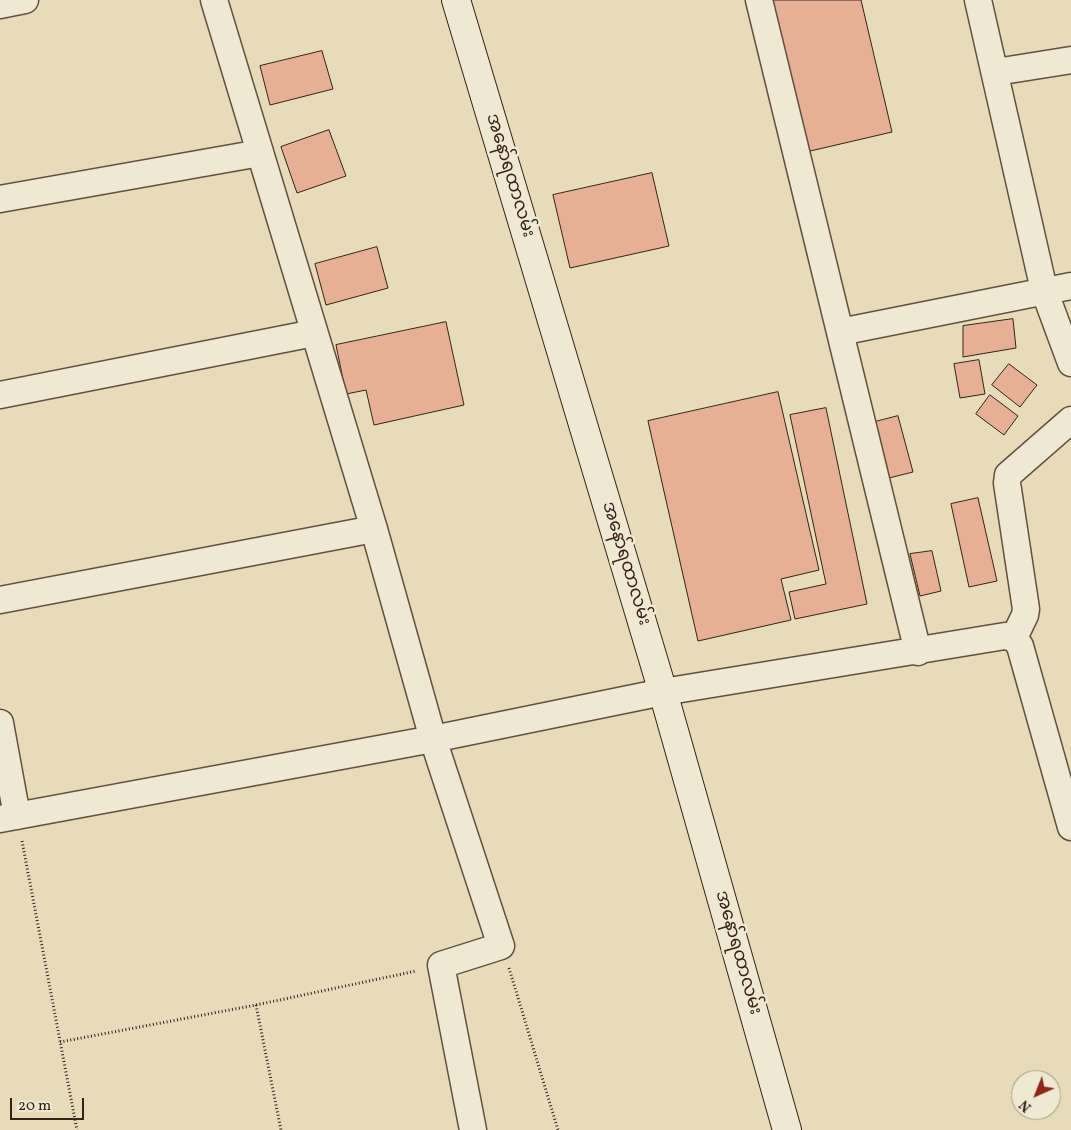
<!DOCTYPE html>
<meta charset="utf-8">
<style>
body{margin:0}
#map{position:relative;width:1071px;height:1130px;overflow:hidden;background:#e7dcb9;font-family:Vollkorn,serif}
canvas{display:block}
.north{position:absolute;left:1011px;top:1070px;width:50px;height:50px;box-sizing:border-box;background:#efe8d2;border:1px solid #a59987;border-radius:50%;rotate:224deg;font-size:14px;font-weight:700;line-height:20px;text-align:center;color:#372216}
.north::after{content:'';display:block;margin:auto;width:18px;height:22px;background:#8f2418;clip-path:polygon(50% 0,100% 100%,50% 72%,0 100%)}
.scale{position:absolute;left:10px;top:1098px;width:74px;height:22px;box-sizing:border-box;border:2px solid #372216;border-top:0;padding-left:6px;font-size:15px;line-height:18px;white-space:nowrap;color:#372216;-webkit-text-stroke:4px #efe8d2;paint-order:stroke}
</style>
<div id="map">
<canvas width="1071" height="1130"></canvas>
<div class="north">N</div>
<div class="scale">20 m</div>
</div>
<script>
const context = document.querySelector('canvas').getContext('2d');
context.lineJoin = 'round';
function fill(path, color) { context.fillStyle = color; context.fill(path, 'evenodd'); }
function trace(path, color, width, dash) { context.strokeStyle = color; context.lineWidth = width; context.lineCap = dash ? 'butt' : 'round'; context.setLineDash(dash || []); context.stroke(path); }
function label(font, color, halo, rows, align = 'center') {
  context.font = font + ' Vollkorn,"Noto Sans Myanmar",serif'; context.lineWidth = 5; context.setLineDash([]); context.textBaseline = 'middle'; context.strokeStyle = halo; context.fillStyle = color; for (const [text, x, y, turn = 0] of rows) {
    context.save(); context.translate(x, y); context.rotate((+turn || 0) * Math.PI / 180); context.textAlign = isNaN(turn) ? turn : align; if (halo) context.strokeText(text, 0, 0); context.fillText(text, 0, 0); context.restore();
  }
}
const building = new Path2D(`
 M771 0H861L892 132 806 152Z
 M322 51 333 89 270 105 260 66Z
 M329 130 346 176 297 193 281 147Z
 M652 173 669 246 570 268 553 195Z
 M377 247 388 288 326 305 315 264Z
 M1013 319 1016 348 963 357V326Z
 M446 322 464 405 374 425 366 390 346 394 336 345Z
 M979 360 985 394 960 398 954 364Z
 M1009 364 1037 385 1020 407 992 385Z
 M778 392 819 570 781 579 791 620 698 641 648 421Z
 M990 395 1018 416 1004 435 976 414Z
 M826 408 867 604 795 619 789 592 826 584 790 415Z
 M898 416 913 472 889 478 875 422Z
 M978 498 997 581 969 587 951 504Z
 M932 551 941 591 920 596 910 554Z`);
fill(building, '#e5b096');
trace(building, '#372216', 1);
const minor = new Path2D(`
 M214 0 374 529 433 739 501 946 441 965 473 1130
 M759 0 918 652
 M978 0 1044 290 1071 363
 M0 5 25 0
 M996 72 1071 60
 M0 199 260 153
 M840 332 1071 286
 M0 395 314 333
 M0 600 374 529
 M1014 638 1025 615 1026 609 1007 483 1008 475 1071 420
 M0 723 17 816
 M0 819 433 739 663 692 1005 636 1014 638 1020 646 1071 827`);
const secondary = new Path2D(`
 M456 0 663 692 787 1130`);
trace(minor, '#63503f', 29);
trace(secondary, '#372216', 30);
trace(new Path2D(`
 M22 841 77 1130
 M509 968 558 1130
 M256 1005 281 1130
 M60 1042 256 1005 416 971`), '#372216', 3, [1, 2.5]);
trace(minor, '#efe8d2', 26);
trace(secondary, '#efe8d2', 28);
label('18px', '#372216', '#efe8d2', [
 ["အနော်ရထာလမ်း",509,176,73],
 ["အနော်ရထာလမ်း",625,564,73],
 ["အနော်ရထာလမ်း",737,953,74]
]);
</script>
